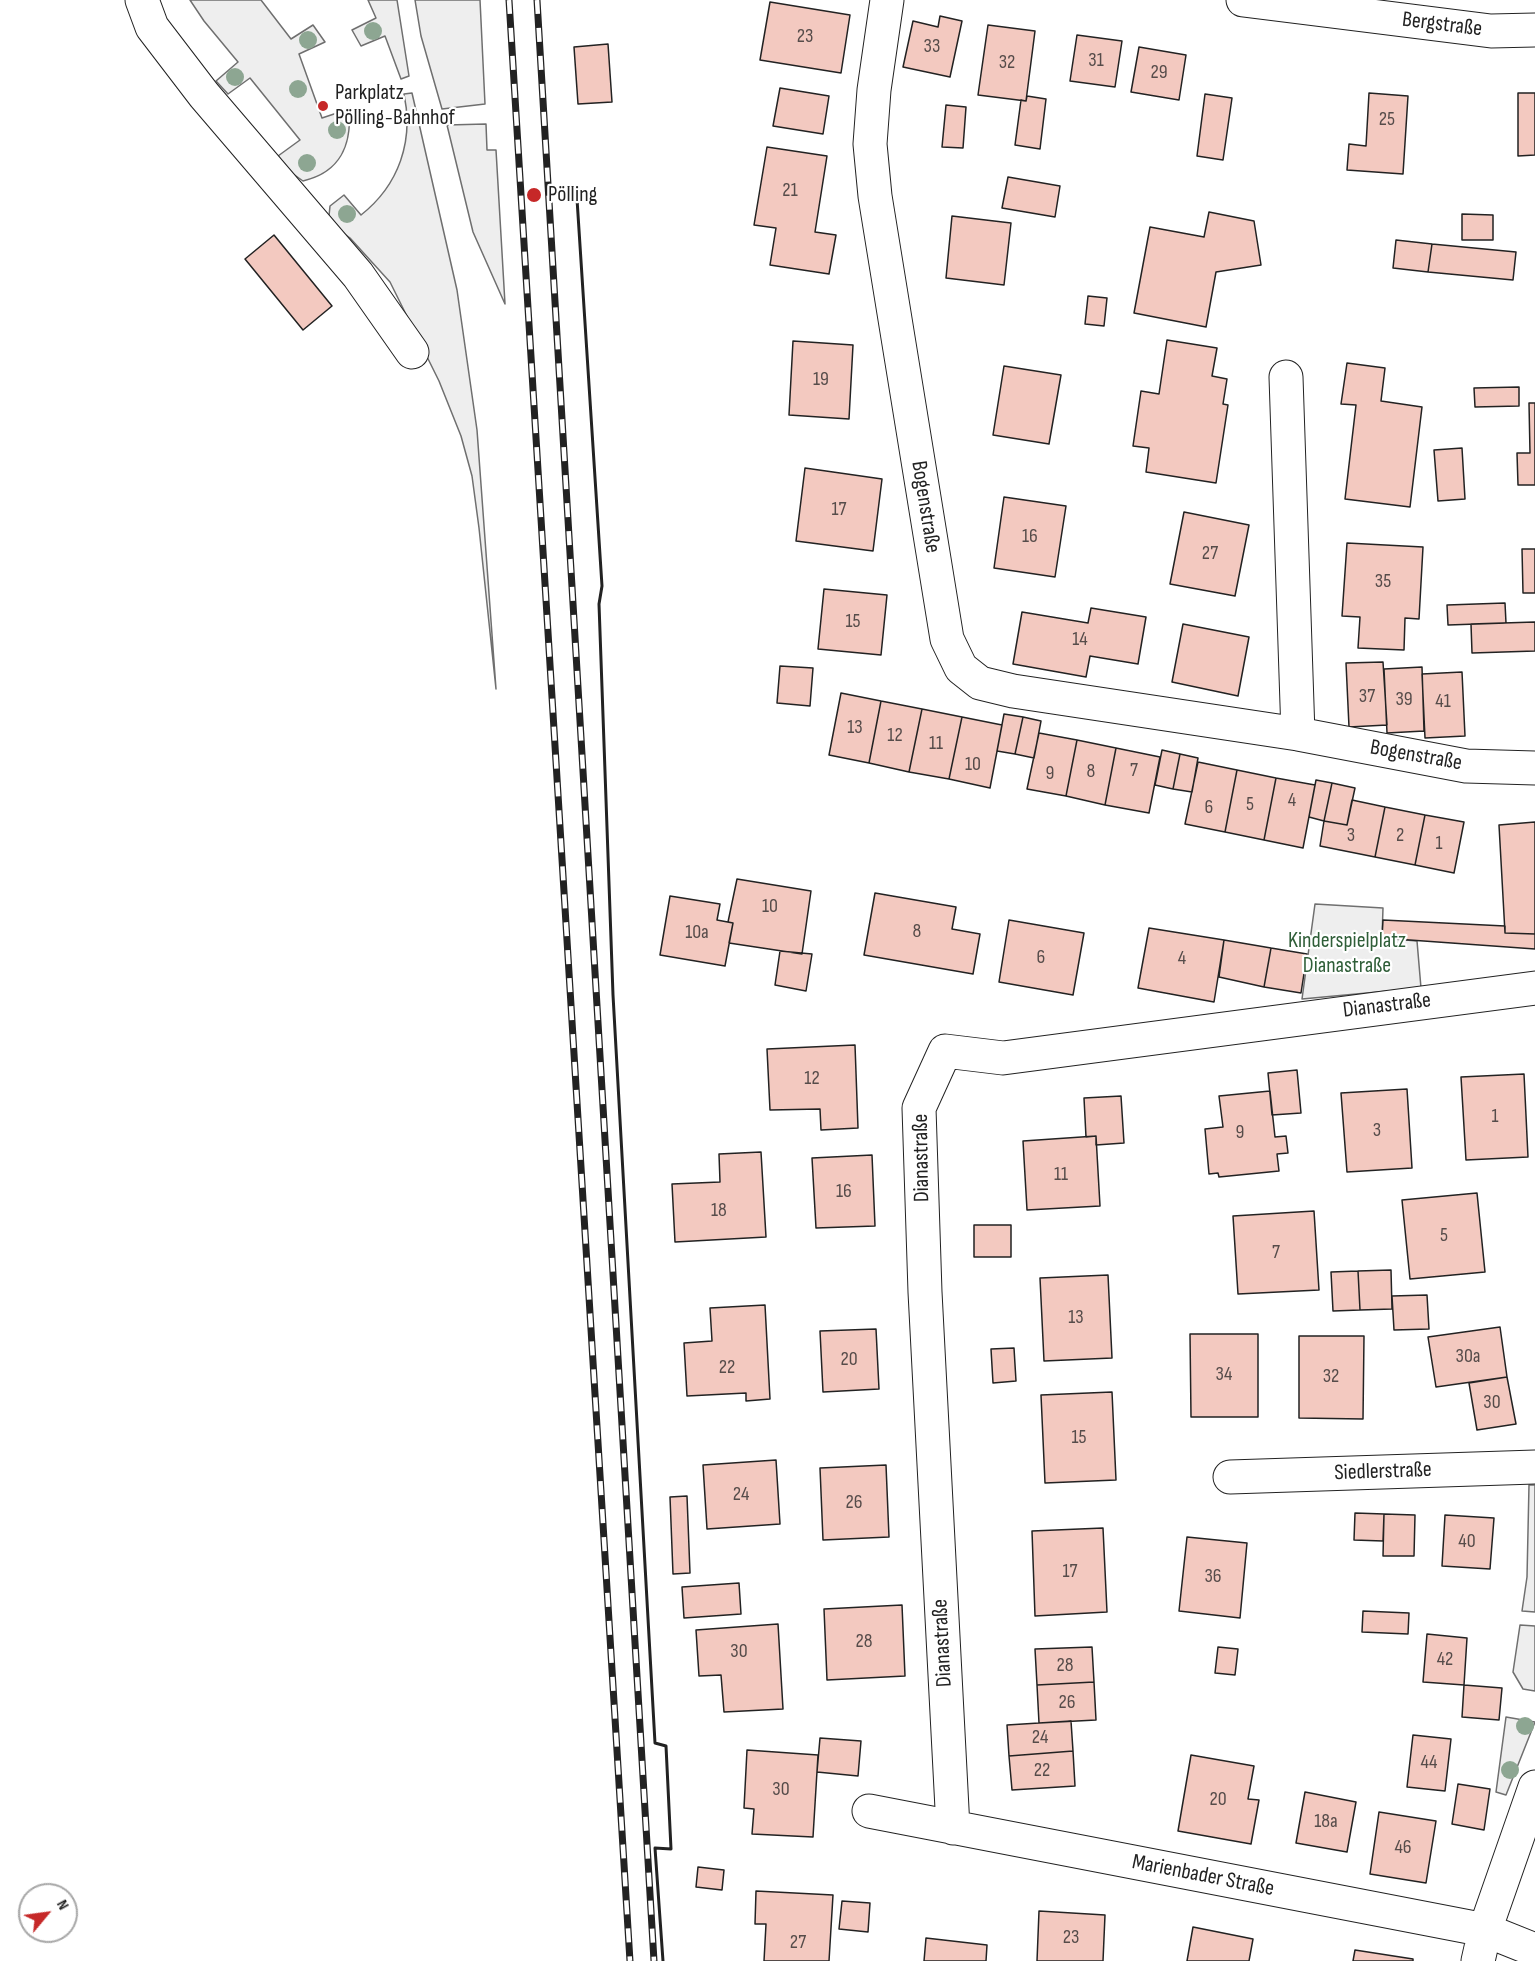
<!DOCTYPE html>
<meta charset="utf-8">
<style>
body{margin:0}
#map{position:relative;width:1535px;height:1961px;overflow:hidden;background:#fff;font-family:"Sofia Sans Condensed",sans-serif}
canvas{display:block}
.north{position:absolute;left:18px;top:1883px;width:60px;height:60px;box-sizing:border-box;background:#fff;border:2px solid #a7a7a7;border-radius:50%;rotate:61deg;font-size:16px;font-weight:700;line-height:24px;text-align:center;color:#222}
.north::after{content:'';display:block;margin:auto;width:21px;height:27px;background:#c62828;clip-path:polygon(50% 0,100% 100%,50% 72%,0 100%)}
</style>
<div id="map">
<canvas width="1535" height="1961"></canvas>
<div class="north">N</div>
</div>
<script>
const context = document.querySelector('canvas').getContext('2d');
context.lineJoin = 'round';
function fill(path, color) { context.fillStyle = color; context.fill(path, 'evenodd'); }
function trace(path, color, width, dash) { context.strokeStyle = color; context.lineWidth = width; context.lineCap = dash ? 'butt' : 'round'; context.setLineDash(dash || []); context.stroke(path); }
function label(font, color, halo, rows, align = 'center') {
  context.font = font + ' "Sofia Sans Condensed",sans-serif'; context.lineWidth = 4.5; context.setLineDash([]); context.textBaseline = 'middle'; context.strokeStyle = halo; context.fillStyle = color; for (const [text, x, y, turn = 0] of rows) {
    context.save(); context.translate(x, y); context.rotate((+turn || 0) * Math.PI / 180); context.textAlign = isNaN(turn) ? turn : align; if (halo) context.strokeText(text, 0, 0); context.fillText(text, 0, 0); context.restore();
  }
}
const green = new Path2D(`
 M190 0H261L291 39 313 25 325 42 299 54 322 118 349 109C352 145 341 172 303 181L289 171 278 156 300 140 250 78 228 94 216 81 238 62 204 21Z
 M368 0H397L409 76 401 79 385 36 361 46 352 30 376 18Z
 M415 0H480L485 104 442 109 421 36Z
 M412 93 457 290 477 430 496 689 479 528 472 476 461 436 439 381 390 282 350 238 335 227 329 216 330 206 344 195 361 215C399 185 414 141 404 94Z
 M486 124 487 150H496L505 304 473 232 447 125Z
 M1315 904 1383 908 1382 938 1417 941 1421 988 1302 999Z
 M1529 1485H1535V1612L1522 1611 1527 1577Z
 M1520 1625 1535 1626V1691L1523 1689 1513 1672Z
 M1506 1717 1535 1722 1506 1795 1496 1792Z`);
fill(green, '#eee');
trace(green, '#6f6f6f', 1.5);
const building = new Path2D(`
 M770 2 850 15 841 73 760 60Z
 M940 16 962 21 950 77 903 67 913 21 938 27Z
 M988 25 1035 31 1026 101 978 95Z
 M1077 35 1122 41 1115 87 1070 81Z
 M608 44 612 102 578 104 574 47Z
 M1139 47 1186 55 1179 100 1131 92Z
 M780 88 829 96 823 134 773 126Z
 M1369 93 1408 96 1403 174 1347 170 1349 144 1366 146Z
 M1518 93H1535V155L1518 156Z
 M1205 94 1232 98 1223 160 1197 156Z
 M1027 96 1046 99 1040 149 1015 145 1021 100 1026 101Z
 M946 105 966 107 963 148 942 147Z
 M767 147 827 156 815 232 836 235 829 274 770 265 776 228 754 225Z
 M1008 177 1060 186 1055 217 1002 208Z
 M1209 212 1254 221 1261 265 1216 272 1206 327 1134 313 1150 227 1204 237Z
 M1462 214 1493 215V240H1462Z
 M952 216 1011 223 1004 285 946 278Z
 M274 235 332 306 303 330 245 259Z
 M1396 240 1432 244 1428 272 1393 268Z
 M1432 244 1516 252 1513 280 1428 272Z
 M1088 296 1107 298 1104 326 1085 324Z
 M1167 340 1217 348 1212 376 1227 379 1223 404 1228 405 1216 483 1146 472 1149 448 1133 446 1141 391 1159 394Z
 M793 341 853 345 849 419 789 415Z
 M1347 363 1385 368 1381 401 1422 407 1410 507 1345 499 1356 405 1341 404Z
 M1004 366 1061 375 1049 444 993 435Z
 M1519 387V406L1475 407 1474 388Z
 M1529 403H1535V485H1518L1517 453H1530Z
 M1462 448 1465 499 1438 501 1434 450Z
 M805 468 882 479 873 551 796 541Z
 M1004 497 1066 506 1055 577 994 568Z
 M1184 512 1249 525 1235 596 1170 584Z
 M1347 543 1423 547 1419 619 1405 618 1404 650 1358 648 1360 617 1342 616Z
 M1522 549H1535V593H1523Z
 M824 589 887 595 881 655 818 649Z
 M1505 603 1506 623 1448 625 1447 605Z
 M1091 608 1146 617 1138 664 1090 656 1086 677 1013 664 1022 612 1088 623Z
 M1535 622V651L1472 653 1471 624Z
 M1183 624 1249 637 1238 696 1172 682Z
 M1383 662 1387 725 1349 727 1346 663Z
 M780 666 813 668 810 706 777 703Z
 M1422 667 1424 731 1387 733 1384 669Z
 M1462 672 1465 736 1425 738 1422 674Z
 M841 693 881 701 869 763 829 755Z
 M881 701 922 709 909 772 869 763Z
 M922 709 962 717 949 779 909 772Z
 M1004 714 1023 717 1015 754 997 751Z
 M962 717 1002 725 990 788 949 779Z
 M1023 717 1041 721 1034 758 1015 754Z
 M1039 733 1077 740 1066 796 1027 789Z
 M1077 740 1116 748 1105 805 1066 796Z
 M1116 748 1160 757 1149 813 1105 805Z
 M1162 750 1180 754 1173 789 1155 785Z
 M1180 754 1198 758 1192 792 1173 789Z
 M1198 762 1237 770 1225 832 1185 824Z
 M1237 770 1276 778 1264 840 1225 832Z
 M1276 778 1315 785 1303 848 1264 840Z
 M1316 780 1332 783 1324 821 1309 817Z
 M1332 783 1355 788 1347 825 1324 821Z
 M1352 800 1385 807 1375 857 1320 846 1324 821 1347 825Z
 M1385 807 1425 815 1415 865 1375 857Z
 M1425 815 1464 822 1454 873 1415 865Z
 M1535 822V934L1505 933 1499 825Z
 M737 879 811 891 802 954 729 943 733 923 728 922Z
 M875 893 956 907 952 929 980 934 973 974 864 955Z
 M670 896 720 904 717 920 733 923 725 966 660 955Z
 M1009 920 1084 933 1073 995 999 982Z
 M1383 920 1505 926V933L1535 934V949L1382 938Z
 M1149 928 1224 940 1214 1002 1138 988Z
 M1224 940 1271 948 1264 987 1219 977Z
 M1271 948 1307 954 1301 993 1264 987Z
 M780 951 812 954 806 991 775 985Z
 M855 1045 858 1128 821 1130 820 1109 770 1110 767 1049Z
 M1297 1070 1301 1113 1272 1115 1268 1073Z
 M1524 1074 1528 1157 1466 1160 1461 1077Z
 M1407 1089 1412 1168 1347 1172 1341 1093Z
 M1270 1091 1275 1137 1286 1136 1288 1153 1277 1154 1279 1171 1219 1177 1218 1173 1209 1174 1205 1129 1223 1127 1219 1096Z
 M1121 1096 1124 1143 1096 1145V1136L1086 1137 1084 1098Z
 M1096 1136 1100 1206 1027 1210 1023 1141Z
 M761 1152 766 1237 675 1242 672 1184 720 1182 719 1154Z
 M872 1155 875 1226 816 1228 812 1158Z
 M1477 1193 1485 1272 1410 1279 1402 1200Z
 M1314 1211 1319 1290 1238 1294 1233 1216Z
 M974 1225H1011V1257H974Z
 M1391 1270 1392 1309 1360 1310 1358 1271Z
 M1358 1271 1360 1310 1333 1311 1331 1272Z
 M1108 1275 1112 1358 1044 1361 1040 1278Z
 M1427 1295 1429 1329 1394 1330 1392 1296Z
 M765 1305 770 1399 746 1401V1393L687 1396 684 1343 712 1341 710 1308Z
 M1500 1327 1507 1377 1436 1387 1428 1337Z
 M876 1329 879 1389 823 1392 820 1331Z
 M1190 1334H1258V1417H1191Z
 M1299 1336H1364L1363 1419 1299 1418Z
 M1014 1348 1016 1381 993 1383 991 1349Z
 M1507 1377 1516 1424 1477 1430 1469 1383Z
 M1112 1392 1116 1480 1045 1483 1041 1395Z
 M776 1460 780 1524 707 1529 703 1465Z
 M886 1465 889 1537 823 1540 820 1468Z
 M687 1496 690 1573 673 1574 670 1497Z
 M1355 1513 1384 1514 1383 1541 1354 1540Z
 M1384 1514 1415 1515 1414 1556H1383Z
 M1445 1515 1494 1518 1490 1569 1442 1566Z
 M1103 1528 1107 1612 1035 1616 1032 1531Z
 M1187 1537 1247 1543 1240 1618 1179 1611Z
 M739 1583 741 1614 684 1618 682 1587Z
 M902 1605 905 1676 827 1680 824 1609Z
 M1363 1611 1409 1613 1408 1634 1362 1632Z
 M778 1624 783 1709 724 1712 721 1675 699 1676 696 1630Z
 M1427 1634 1467 1638 1464 1685 1423 1682Z
 M1092 1647 1094 1682 1037 1685 1035 1649Z
 M1218 1647 1238 1649 1235 1675 1215 1673Z
 M1094 1682 1096 1720 1039 1723 1037 1685Z
 M1464 1685 1502 1688 1499 1720 1462 1717Z
 M1071 1721 1073 1751 1009 1756 1007 1725Z
 M1413 1735 1451 1739 1445 1791 1407 1787Z
 M820 1738 861 1741 858 1776 817 1772Z
 M747 1750 818 1755 813 1837 752 1834 754 1809 744 1808Z
 M1073 1751 1075 1786 1012 1790 1009 1756Z
 M1191 1755 1254 1766 1248 1799 1259 1800 1251 1844 1178 1831Z
 M1458 1784 1490 1789 1484 1830 1452 1824Z
 M1305 1792 1356 1802 1347 1852 1296 1843Z
 M1379 1812 1436 1821 1426 1883 1370 1874Z
 M698 1867 724 1870 722 1890 696 1887Z
 M756 1891 833 1895 829 1961H764L766 1924H755Z
 M842 1901 870 1903 868 1932 839 1929Z
 M1039 1911 1105 1915 1103 1961H1037Z
 M1193 1927 1253 1939 1249 1961H1187Z
 M926 1938 987 1945 986 1961H924Z
 M1355 1950 1413 1959V1961H1353Z`);
fill(building, '#f3c9c0');
trace(building, '#222', 1.5);
const minor = new Path2D(`
 M142 0 152 27 204 95 358 275 412 352
 M887 0 874 90 870 144 875 196 947 639 961 668 980 683 1013 691 1298 734 1466 766 1535 768
 M1243 0 1491 31 1535 30
 M1286 377 1298 734
 M1230 1477 1535 1467
 M869 1811 1485 1930 1535 1950
 M953 1828 925 1292 919 1108 945 1051 1003 1058 1535 988
 M1478 1961 1485 1930 1535 1787`);
trace(minor, '#222', 35);
trace(minor, '#fff', 33);
const rail = new Path2D(`
 M509 0 630 1961
 M537 0 654 1961`);
trace(rail, '#222', 7);
trace(rail, '#fff', 4.5, [14]);
trace(new Path2D(`
 M577 199 602 586 599 604 613 995 655 1743 666 1746 671 1849 655 1848 663 1961`), '#222', 3);
context.fillStyle = '#8da692';
for (const [x, y] of [
 [373,31],
 [308,40],
 [235,77],
 [298,89],
 [337,130],
 [307,163],
 [347,214],
 [1525,1726],
 [1510,1770]
]) { context.beginPath(); context.arc(x, y, 9, 0, 2 * Math.PI); context.fill(); }
for (const [x, y, r, color] of [
 [323,106,6,"#c62828"],
 [534,195,8,"#c62828"]
]) { const dot = new Path2D(); dot.arc(x, y, r, 0, 2 * Math.PI); context.fillStyle = color; context.fill(dot); trace(dot, '#fff', 2); }
label('20px', '#564c4a', null, [
 ["23",805,37],
 ["33",932,47],
 ["31",1096,61],
 ["32",1007,63],
 ["29",1159,73],
 ["25",1387,120],
 ["21",790,191],
 ["19",821,380],
 ["17",839,510],
 ["16",1030,537],
 ["27",1210,554],
 ["35",1383,582],
 ["15",853,622],
 ["14",1080,640],
 ["37",1367,697],
 ["39",1404,700],
 ["41",1443,702],
 ["13",855,728],
 ["12",895,736],
 ["11",936,744],
 ["10",973,765],
 ["7",1134,771],
 ["8",1091,772],
 ["9",1050,774],
 ["4",1292,801],
 ["5",1250,805],
 ["6",1209,808],
 ["3",1351,836],
 ["2",1400,836],
 ["1",1439,844],
 ["10",770,907],
 ["8",917,932],
 ["10a",697,933],
 ["6",1041,958],
 ["4",1182,959],
 ["12",812,1079],
 ["1",1495,1117],
 ["3",1377,1131],
 ["9",1240,1133],
 ["11",1061,1175],
 ["16",844,1192],
 ["18",719,1211],
 ["5",1444,1236],
 ["7",1276,1253],
 ["13",1076,1318],
 ["30a",1468,1357],
 ["20",849,1360],
 ["22",727,1368],
 ["34",1224,1375],
 ["32",1331,1377],
 ["30",1492,1403],
 ["15",1079,1438],
 ["24",741,1495],
 ["26",854,1503],
 ["40",1467,1542],
 ["17",1070,1572],
 ["36",1213,1577],
 ["28",864,1642],
 ["30",739,1652],
 ["42",1445,1660],
 ["28",1065,1666],
 ["26",1067,1703],
 ["24",1040,1738],
 ["44",1429,1763],
 ["22",1042,1771],
 ["30",781,1790],
 ["20",1218,1800],
 ["18a",1326,1822],
 ["46",1403,1848],
 ["23",1071,1938],
 ["27",798,1943]
]);
label('22px', '#222', '#fff', [
 ["Bergstraße",1442,25,7],
 ["Bogenstraße",925,507,81],
 ["Bogenstraße",1416,756,10],
 ["Dianastraße",1387,1006,-7],
 ["Dianastraße",922,1158,-91],
 ["Siedlerstraße",1383,1472,-2],
 ["Dianastraße",943,1643,-93],
 ["Marienbader Straße",1203,1876,11]
]);
label('22px', '#222', '#fff', [
 ["Parkplatz",335,93],
 ["Pölling-Bahnhof",335,118],
 ["Pölling",548,195]
], 'left');
label('22px', '#2f5e38', '#fff', [
 ["Kinderspielplatz",1347,941],
 ["Dianastraße",1347,966]
]);
</script>
